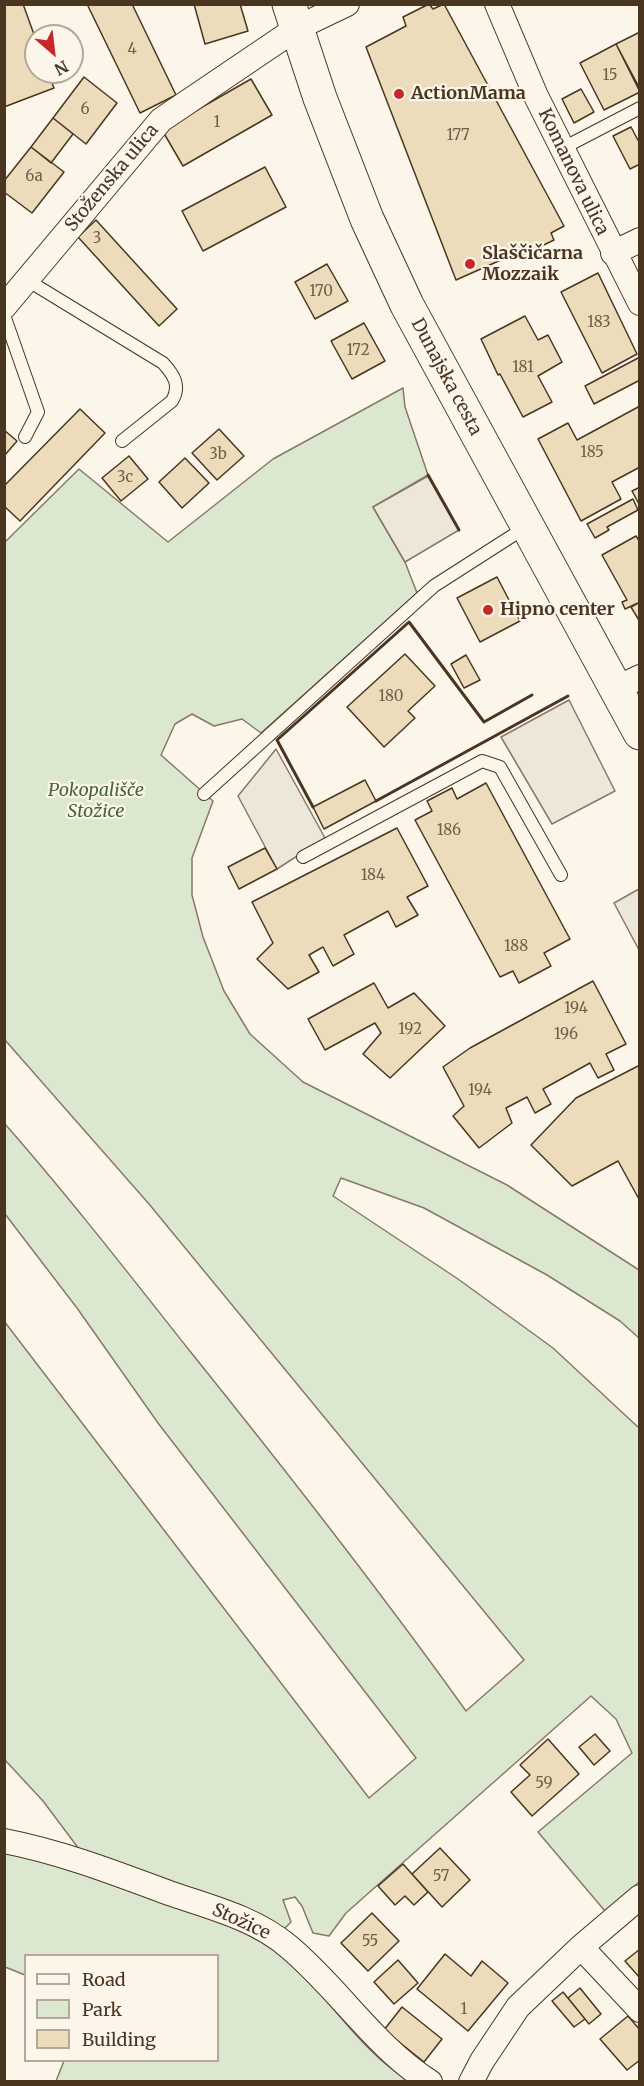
<!DOCTYPE html>
<meta charset="utf-8">
<style>
body{margin:0}
#map{position:relative;width:644px;height:2086px;overflow:hidden;background:#fbf6e9;font-family:Merriweather,serif}
canvas{display:block}
.frame{position:absolute;inset:0;border:6px solid #4a3520;pointer-events:none}
.legend{position:absolute;left:24px;top:1954px;width:195px;height:108px;box-sizing:border-box;background:#fbf6e9;border:2px solid #b4a999;margin:0;padding:8px 10px;list-style:none;font-size:18px;color:#4a3520}
.legend li{display:flex;align-items:center;gap:12px;height:30px}
.legend b{width:30px;border:2px solid #b4a999}
.north{position:absolute;left:24px;top:24px;width:60px;height:60px;box-sizing:border-box;background:#fbf6e9;border:2px solid #b4a999;border-radius:50%;rotate:152deg;font-size:16px;font-weight:700;line-height:24px;text-align:center;color:#4a3520}
.north::after{content:'';display:block;margin:auto;width:21px;height:27px;background:#c62828;clip-path:polygon(50% 0,100% 100%,50% 72%,0 100%)}
</style>
<div id="map">
<canvas width="644" height="2086"></canvas>
<div class="frame"></div>
<ul class="legend">
<li><b style="height:8px;background:#fbf6e9"></b>Road</li>
<li><b style="height:16px;background:#dce7d0"></b>Park</li>
<li><b style="height:16px;background:#ecdcbc"></b>Building</li>
</ul>
<div class="north">N</div>
</div>
<script>
const context = document.querySelector('canvas').getContext('2d');
context.lineJoin = 'round';
function fill(path, color) { context.fillStyle = color; context.fill(path, 'evenodd'); }
function trace(path, color, width, dash) { context.strokeStyle = color; context.lineWidth = width; context.lineCap = dash ? 'butt' : 'round'; context.setLineDash(dash || []); context.stroke(path); }
function label(font, color, halo, rows, align = 'center') {
  context.font = font + ' Merriweather,serif'; context.lineWidth = 4.5; context.setLineDash([]); context.textBaseline = 'middle'; context.strokeStyle = halo; context.fillStyle = color; for (const [text, x, y, turn = 0] of rows) {
    context.save(); context.translate(x, y); context.rotate((+turn || 0) * Math.PI / 180); context.textAlign = isNaN(turn) ? turn : align; if (halo) context.strokeText(text, 0, 0); context.fillText(text, 0, 0); context.restore();
  }
}
const green = new Path2D(`
 M403 388 405 407 428 475 373 507 405 562 417 593 261 733 242 719 214 726 192 714 175 724 161 755 213 801 192 858V895L203 937 224 991 250 1034 303 1082 507 1185 639 1270V1338L620 1321 547 1275 424 1208 341 1178 333 1196 458 1279 553 1348 639 1428V1882L605 1911 538 1832 632 1753 616 1719 591 1696 346 1913 329 1936 313 1933 302 1906 295 1897 283 1900 291 1922 284 1929 168 1880 79 1849 43 1801 5 1760 4 1321 369 1798 416 1758 158 1423 77 1308 5 1214V1124C69 1197 129 1274 189 1350 284 1468 378 1588 466 1711L524 1660 149 1204 5 1040V542L79 469 168 542 273 459Z
 M4 1849C74 1871 144 1891 211 1919 232 1927 255 1934 273 1948 324 1986 354 2047 409 2081H56L64 2061 218 2060V1956H26L25 1975 5 1967Z`);
fill(green, '#dce7d0');
trace(green, '#887966', 1.5);
const parking = new Path2D(`
 M428 476 459 530 405 562 373 507Z
 M569 700 615 791 552 824 501 737Z
 M276 749 325 838 277 869 238 796Z
 M639 889V950L614 903Z`);
fill(parking, '#ede7d9');
trace(parking, '#887966', 1.5);
const building = new Path2D(`
 M4 4H23L36 40V72H48L54 88 4 107Z
 M87 4H132L176 95 140 113Z
 M194 4H240L248 31 205 44Z
 M429 4 433 9 444 4 564 226 551 233 554 240 523 255 521 251 456 280 366 47 406 26 403 17Z
 M640 32V89L616 44Z
 M616 44 640 92 604 110 580 63Z
 M84 77 117 103 86 144 53 118Z
 M251 79 272 115 183 166 162 130Z
 M581 89 594 112 574 123 562 99Z
 M53 118 73 134 51 163 31 147Z
 M631 127 640 144V164L630 169 613 136Z
 M31 147 64 172 32 213 4 192V181Z
 M265 167 286 207 203 251 182 211Z
 M96 220 177 309 159 326 78 237Z
 M327 264 348 301 315 319 295 282Z
 M598 273 637 354 602 373 561 292Z
 M525 316 538 340 548 335 562 362 538 376 552 402 523 417 500 374 498 375 481 339Z
 M364 323 385 361 352 379 331 341Z
 M640 357V380L594 404 585 386Z
 M640 406V467L612 482 621 499 581 521 538 439 568 423 577 440Z
 M80 409 105 433 20 521 4 506V486Z
 M219 429 244 456 217 480 192 453Z
 M4 430 17 441 4 456Z
 M129 456 148 479 121 501 102 478Z
 M185 458 209 483 182 508 159 482Z
 M640 487V506L632 491Z
 M633 499 638 510 607 527 609 530 595 538 587 524Z
 M636 536 640 542V602L625 609 622 602 627 600 602 555Z
 M497 577 520 621 480 642 457 598Z
 M640 602V622L631 607Z
 M405 654 435 686 408 711 415 718 384 747 347 707Z
 M466 655 480 680 464 688 451 664Z
 M365 780 376 801 324 829 313 807Z
 M486 783 570 939 544 953 551 966 519 983 513 971 500 977 415 820 432 811 427 801 452 788 457 799Z
 M397 828 428 886 407 897 418 915 396 927 388 911 344 935 354 954 333 966 323 947 309 955 319 972 288 989 257 959 273 943 252 902Z
 M265 848 277 869 239 889 228 867Z
 M593 981 626 1044 606 1054 614 1070 598 1078 590 1063 543 1089 551 1104 535 1113 527 1097 506 1108 512 1123 479 1148 453 1116 464 1106 443 1067 470 1048Z
 M374 983 388 1008 414 993 445 1026 390 1078 363 1054 381 1033 375 1023 325 1050 308 1019Z
 M640 1065V1201L618 1161 572 1186 531 1145 576 1098Z
 M595 1734 610 1751 594 1765 579 1747Z
 M548 1739 579 1774 532 1816 511 1792 530 1775 520 1765Z
 M440 1848 470 1880 442 1907 412 1874Z
 M403 1864 428 1892 414 1905 405 1896 395 1905 378 1886Z
 M372 1913 399 1941 368 1971 341 1943Z
 M640 1949V1978L625 1961Z
 M445 1954 471 1976 482 1961 508 1983 468 2031 417 1989Z
 M398 1960 418 1983 394 2004 374 1982Z
 M580 1988 601 2014 589 2024 568 1998Z
 M563 1992 585 2019 574 2027 552 2001Z
 M402 2007 442 2039 424 2062 384 2030Z
 M628 2016 640 2030V2060L627 2070 600 2039Z`);
fill(building, '#ecdcbc');
trace(building, '#4a3520', 1.5);
const service = new Path2D(`
 M563 148 640 108
 M27 280 163 363C174 375 181 386 172 401L122 441
 M4 315 38 412 25 437
 M204 794 434 586 526 527
 M303 857 482 761 500 767 561 875`);
const minor = new Path2D(`
 M497 4 536 96 640 303
 M613 253 640 240
 M4 307 161 120 297 28 347 4
 M615 689 640 677
 M4 1841C61 1852 115 1873 169 1893 210 1907 255 1918 289 1947 339 1989 374 2046 430 2082
 M581 1947 640 2010
 M471 2082 482 2061 518 2007 581 1947 640 1897`);
const secondary = new Path2D(`
 M289 4 320 98 367 219 407 305 640 733`);
trace(service, '#4a3520', 14);
trace(minor, '#4a3520', 26);
trace(secondary, '#4a3520', 35);
trace(service, '#fbf6e9', 12);
trace(minor, '#fbf6e9', 24);
trace(secondary, '#fbf6e9', 33);
trace(new Path2D(`
 M428 475 459 530
 M376 801 568 696
 M313 807 277 740 409 622 484 722 532 695`), '#4a3520', 3);
for (const [x, y, r, color] of [
 [399,94,6,"#c62828"],
 [470,264,6,"#c62828"],
 [488,610,6,"#c62828"]
]) { const dot = new Path2D(); dot.arc(x, y, r, 0, 2 * Math.PI); context.fillStyle = color; context.fill(dot); trace(dot, '#fbf6e9', 2); }
label('15px', '#725f47', null, [
 ["4",132,50],
 ["15",610,76],
 ["6",85,110],
 ["1",217,123],
 ["177",458,136],
 ["6a",34,177],
 ["3",97,239],
 ["170",321,292],
 ["183",599,323],
 ["172",358,351],
 ["181",523,368],
 ["185",592,453],
 ["3b",218,455],
 ["3c",125,478],
 ["180",391,697],
 ["186",449,831],
 ["184",373,876],
 ["188",516,947],
 ["194",576,1009],
 ["192",410,1030],
 ["196",566,1035],
 ["194",480,1091],
 ["59",544,1784],
 ["57",441,1877],
 ["55",370,1942],
 ["1",464,2010]
]);
label('bold 18px', '#4a3520', '#fbf6e9', [
 ["ActionMama",411,94],
 ["Slaščičarna",482,254],
 ["Mozzaik",482,275],
 ["Hipno center",500,610]
], 'left');
label('18px', '#4a3520', '#fbf6e9', [
 ["Komanova ulica",573,172,64],
 ["Stoženska ulica",112,178,-50],
 ["Dunajska cesta",446,377,62],
 ["Stožice",241,1922,25]
]);
label('italic 18px', '#436837', '#fbf6e9', [
 ["Pokopališče",96,791],
 ["Stožice",96,812]
]);
</script>
